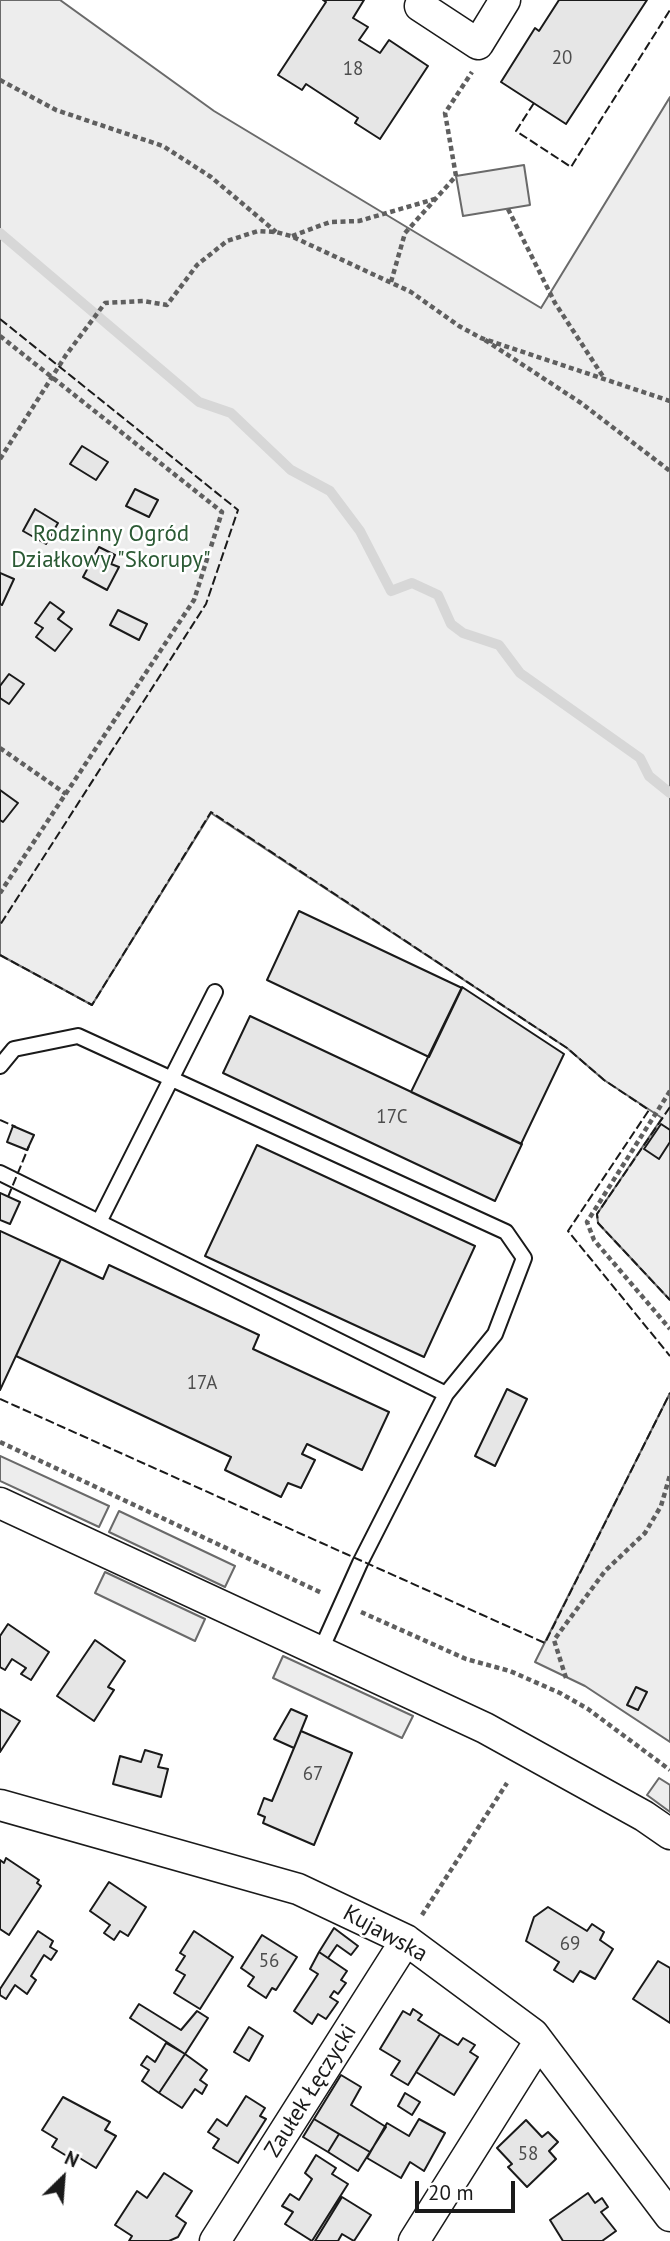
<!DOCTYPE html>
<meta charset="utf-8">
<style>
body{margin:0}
#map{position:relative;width:670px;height:2241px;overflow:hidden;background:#fff;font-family:"PT Sans",sans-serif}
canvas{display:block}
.north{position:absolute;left:28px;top:2143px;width:70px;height:70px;-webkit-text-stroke:5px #fff;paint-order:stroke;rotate:25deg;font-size:19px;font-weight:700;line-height:28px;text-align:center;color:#1a1a1a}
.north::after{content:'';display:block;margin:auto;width:24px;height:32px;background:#1a1a1a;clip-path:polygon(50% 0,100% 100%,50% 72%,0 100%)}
.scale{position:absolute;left:415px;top:2181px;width:100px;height:32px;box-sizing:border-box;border:4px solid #1a1a1a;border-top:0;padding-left:9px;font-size:21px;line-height:24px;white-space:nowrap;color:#1a1a1a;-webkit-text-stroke:5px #fff;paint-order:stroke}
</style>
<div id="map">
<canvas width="670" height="2241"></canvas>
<div class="north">N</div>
<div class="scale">20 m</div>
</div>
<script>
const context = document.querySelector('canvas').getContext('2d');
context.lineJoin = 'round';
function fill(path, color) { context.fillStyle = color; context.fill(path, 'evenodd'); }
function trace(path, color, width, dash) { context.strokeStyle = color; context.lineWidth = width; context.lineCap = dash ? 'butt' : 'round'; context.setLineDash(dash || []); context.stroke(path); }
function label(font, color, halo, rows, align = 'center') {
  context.font = font + ' "PT Sans",sans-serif'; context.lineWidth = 5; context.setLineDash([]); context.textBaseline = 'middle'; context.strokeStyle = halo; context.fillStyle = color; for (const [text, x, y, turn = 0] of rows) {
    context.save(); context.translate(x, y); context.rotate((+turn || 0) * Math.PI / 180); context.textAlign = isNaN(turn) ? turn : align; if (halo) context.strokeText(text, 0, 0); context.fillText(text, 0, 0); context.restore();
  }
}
const built = new Path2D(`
 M0 0H60L214 111 541 308 670 97V1300L598 1223 597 1214 662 1118 604 1080 567 1048 211 813 92 1005 0 955Z
 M524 165 530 205 463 216 456 176Z
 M670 1393V1742L585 1686 535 1662Z
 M0 1456 109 1506 99 1527 0 1481Z
 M119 1511 235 1566 225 1587 109 1532Z
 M105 1572 205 1619 195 1641 95 1593Z
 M283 1656 413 1716 402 1738 273 1678Z
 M659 1778 670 1785V1812L647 1795Z`);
fill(built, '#ededed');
trace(built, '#6a6a6a', 2);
trace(new Path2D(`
 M0 233 199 402 231 413 291 470 330 491 360 531 391 591 412 583 438 595 451 624 463 633 499 645 520 673 640 758 649 776 670 793`), '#d7d7d7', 10);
const building = new Path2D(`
 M323 0H364L353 18 368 27 359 40 380 53 389 40 428 66 380 139 355 123 358 118 306 84 302 90 278 75 326 2Z
 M559 0H647L566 124 501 82 535 28 539 31Z
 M82 446 108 462 96 480 70 464Z
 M135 489 158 500 149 517 126 506Z
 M35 509 58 523 46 544 23 531Z
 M99 547 115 555 111 564 119 567 107 590 83 577Z
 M0 573 14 579 2 605 0 604Z
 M50 602 64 612 58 619 72 629 55 651 36 637 43 628 35 623Z
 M118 610 147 624 139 640 110 625Z
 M9 674 24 684 9 704 0 698V686Z
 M0 790 18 803 3 822 0 820Z
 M299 911 462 988 429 1057 267 980Z
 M462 987 564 1054 521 1144 411 1092Z
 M250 1016 522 1144 495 1201 223 1073Z
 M661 1124 670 1130V1142L659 1159 644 1149Z
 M13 1126 34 1135 27 1150 7 1142Z
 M257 1145 475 1246 424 1357 205 1256Z
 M0 1193 20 1202 10 1224 0 1220Z
 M0 1231 61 1259 0 1390Z
 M61 1259 103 1279 109 1265 259 1335 253 1349 389 1412 362 1470 307 1444 302 1454 315 1460 301 1488 288 1483 281 1497 225 1470 231 1457 16 1356Z
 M507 1389 527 1399 495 1466 475 1456Z
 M8 1624 49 1652 31 1680 21 1674 26 1668 12 1659 5 1670 0 1667V1636Z
 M95 1640 125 1661 108 1687 114 1690 94 1721 57 1696Z
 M636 1687 647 1692 638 1710 627 1705Z
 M0 1709 20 1721 0 1752Z
 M291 1709 307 1716 294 1748 274 1739Z
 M301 1731 352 1753 314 1845 263 1823 265 1817 258 1814 264 1798 272 1801Z
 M145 1750 162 1755 158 1767 168 1769 161 1797 113 1784 120 1756 141 1762Z
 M6 1858 39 1880 37 1883 41 1886 9 1935 0 1929V1860L4 1863Z
 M109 1882 146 1907 128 1936 120 1931 114 1940 104 1933 110 1925 90 1911Z
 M548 1907 587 1931 592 1924 604 1932 600 1940 613 1949 595 1979 580 1971 573 1982 554 1970 559 1962 526 1941 534 1917Z
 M334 1928 358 1946 351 1955 337 1945 328 1958 319 1952Z
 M38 1931 53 1941 50 1947 57 1951 51 1960 44 1955 31 1976 36 1980 27 1994 15 1985 6 1999 0 1995V1989Z
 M194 1931 233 1957 200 2009 174 1993 185 1975 176 1970 185 1956 180 1953Z
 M262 1935 297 1957 276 1990 272 1988 266 1998 248 1986 254 1977 241 1968Z
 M319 1952 347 1971 341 1980 346 1983 338 1994 334 1991 330 1997 338 2002 326 2019 318 2014 312 2024 294 2011 318 1974 310 1969Z
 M658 1961 670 1968V2023L633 1999Z
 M139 2004 181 2030 197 2011 208 2018 185 2054 130 2018Z
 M413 2009 422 2015 418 2020 440 2034 408 2085 391 2075 400 2061 380 2049 403 2011 410 2015Z
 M249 2027 263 2036 249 2061 234 2052Z
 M440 2034 458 2045 463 2038 475 2045 470 2052 478 2057 454 2095 416 2072Z
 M166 2043 185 2054 159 2093 142 2081 149 2070 141 2065 147 2056 155 2062Z
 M185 2054 207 2070 200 2080 207 2085 202 2094 195 2089 182 2108 159 2093Z
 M341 2075 361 2087 351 2105 386 2127 370 2152 314 2119Z
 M405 2093 420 2102 412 2115 398 2106Z
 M246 2096 265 2108 260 2116 266 2119 238 2163 213 2148 219 2139 208 2132 217 2119 227 2126Z
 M63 2097 110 2122 105 2130 116 2136 96 2168 73 2154 70 2158 52 2147 57 2139 42 2130Z
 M314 2119 339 2134 328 2152 303 2137Z
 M419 2119 445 2133 424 2171 410 2162 401 2178 367 2158 387 2123 409 2136Z
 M526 2120 542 2137 548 2132 558 2142 549 2151 556 2159 527 2187 508 2167 512 2164 497 2148Z
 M339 2134 370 2152 358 2171 328 2152Z
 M316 2155 336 2168 332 2174 348 2184 312 2241 285 2224 293 2212 282 2206 290 2194 299 2200 312 2179 305 2173Z
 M164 2173 192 2191 176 2216 186 2223 178 2237 169 2241H129L132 2236 115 2225 137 2191 147 2198Z
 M588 2193 595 2203 602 2198 608 2207 601 2212 616 2231 602 2241H563L550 2220Z
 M342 2197 371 2215 354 2241 342 2234 338 2241H315Z`);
fill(building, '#e6e6e6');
trace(building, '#1a1a1a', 2);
const lane = new Path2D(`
 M0 1066 14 1049 78 1036 506 1232 524 1258 495 1334 446 1394 0 1173
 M99 1222 215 992
 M320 1652 360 1563 446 1394`);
const street = new Path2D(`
 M423 0 420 6 478 44 505 0
 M0 1503 485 1728 644 1816 670 1834
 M0 1805 298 1889 406 1940 533 2034 670 2216
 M215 2241 406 1940
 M414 2241 539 2042`);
trace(lane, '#1a1a1a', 18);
trace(street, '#1a1a1a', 33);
trace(new Path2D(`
 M0 80 56 110 163 146 211 177 276 232
 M508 209 555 303 604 378
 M292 236 330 222 359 221 435 199
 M391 282 405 233 456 176 445 113 472 72
 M0 336 222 512 194 600 0 893
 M485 340 581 403 670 471
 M0 459 66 355 105 303 143 301 167 305 197 265 227 241 258 231 276 232 291 236 411 292 459 326 481 338 670 401
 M0 748 66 794
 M670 1091 587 1222 594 1240 670 1329
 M0 1442 322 1593
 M361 1612 466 1659 510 1671 560 1693 588 1709 670 1770
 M566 1678 554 1640 605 1571 645 1533 661 1506 670 1475
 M422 1915 507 1783`), '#5f5f5f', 4.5, [5, 3.5]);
trace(lane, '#fff', 14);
trace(street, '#fff', 30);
trace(new Path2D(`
 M534 103 516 131 571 167 670 10
 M0 319 238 510 206 604 0 925
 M0 955 92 1005 211 812 567 1048 604 1080 649 1110 568 1231 670 1356
 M670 1107 597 1214 598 1223 670 1300
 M0 1120 16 1127
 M8 1197 29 1146
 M0 1399 545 1643 670 1393`), '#1a1a1a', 2, [9, 3.5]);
label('19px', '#4d4d4d', null, [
 ["20",562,59],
 ["18",353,70],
 ["17C",392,1118],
 ["17A",202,1384],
 ["67",313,1775],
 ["69",570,1945],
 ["56",269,1962],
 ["58",528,2155]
]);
label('23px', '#2b5a34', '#fff', [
 ["Rodzinny Ogród",111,534],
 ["Działkowy \"Skorupy\"",111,560]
]);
label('23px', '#1a1a1a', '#fff', [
 ["Kujawska",385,1934,29],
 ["Zaułek Łęczycki",311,2091,-58]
]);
</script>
